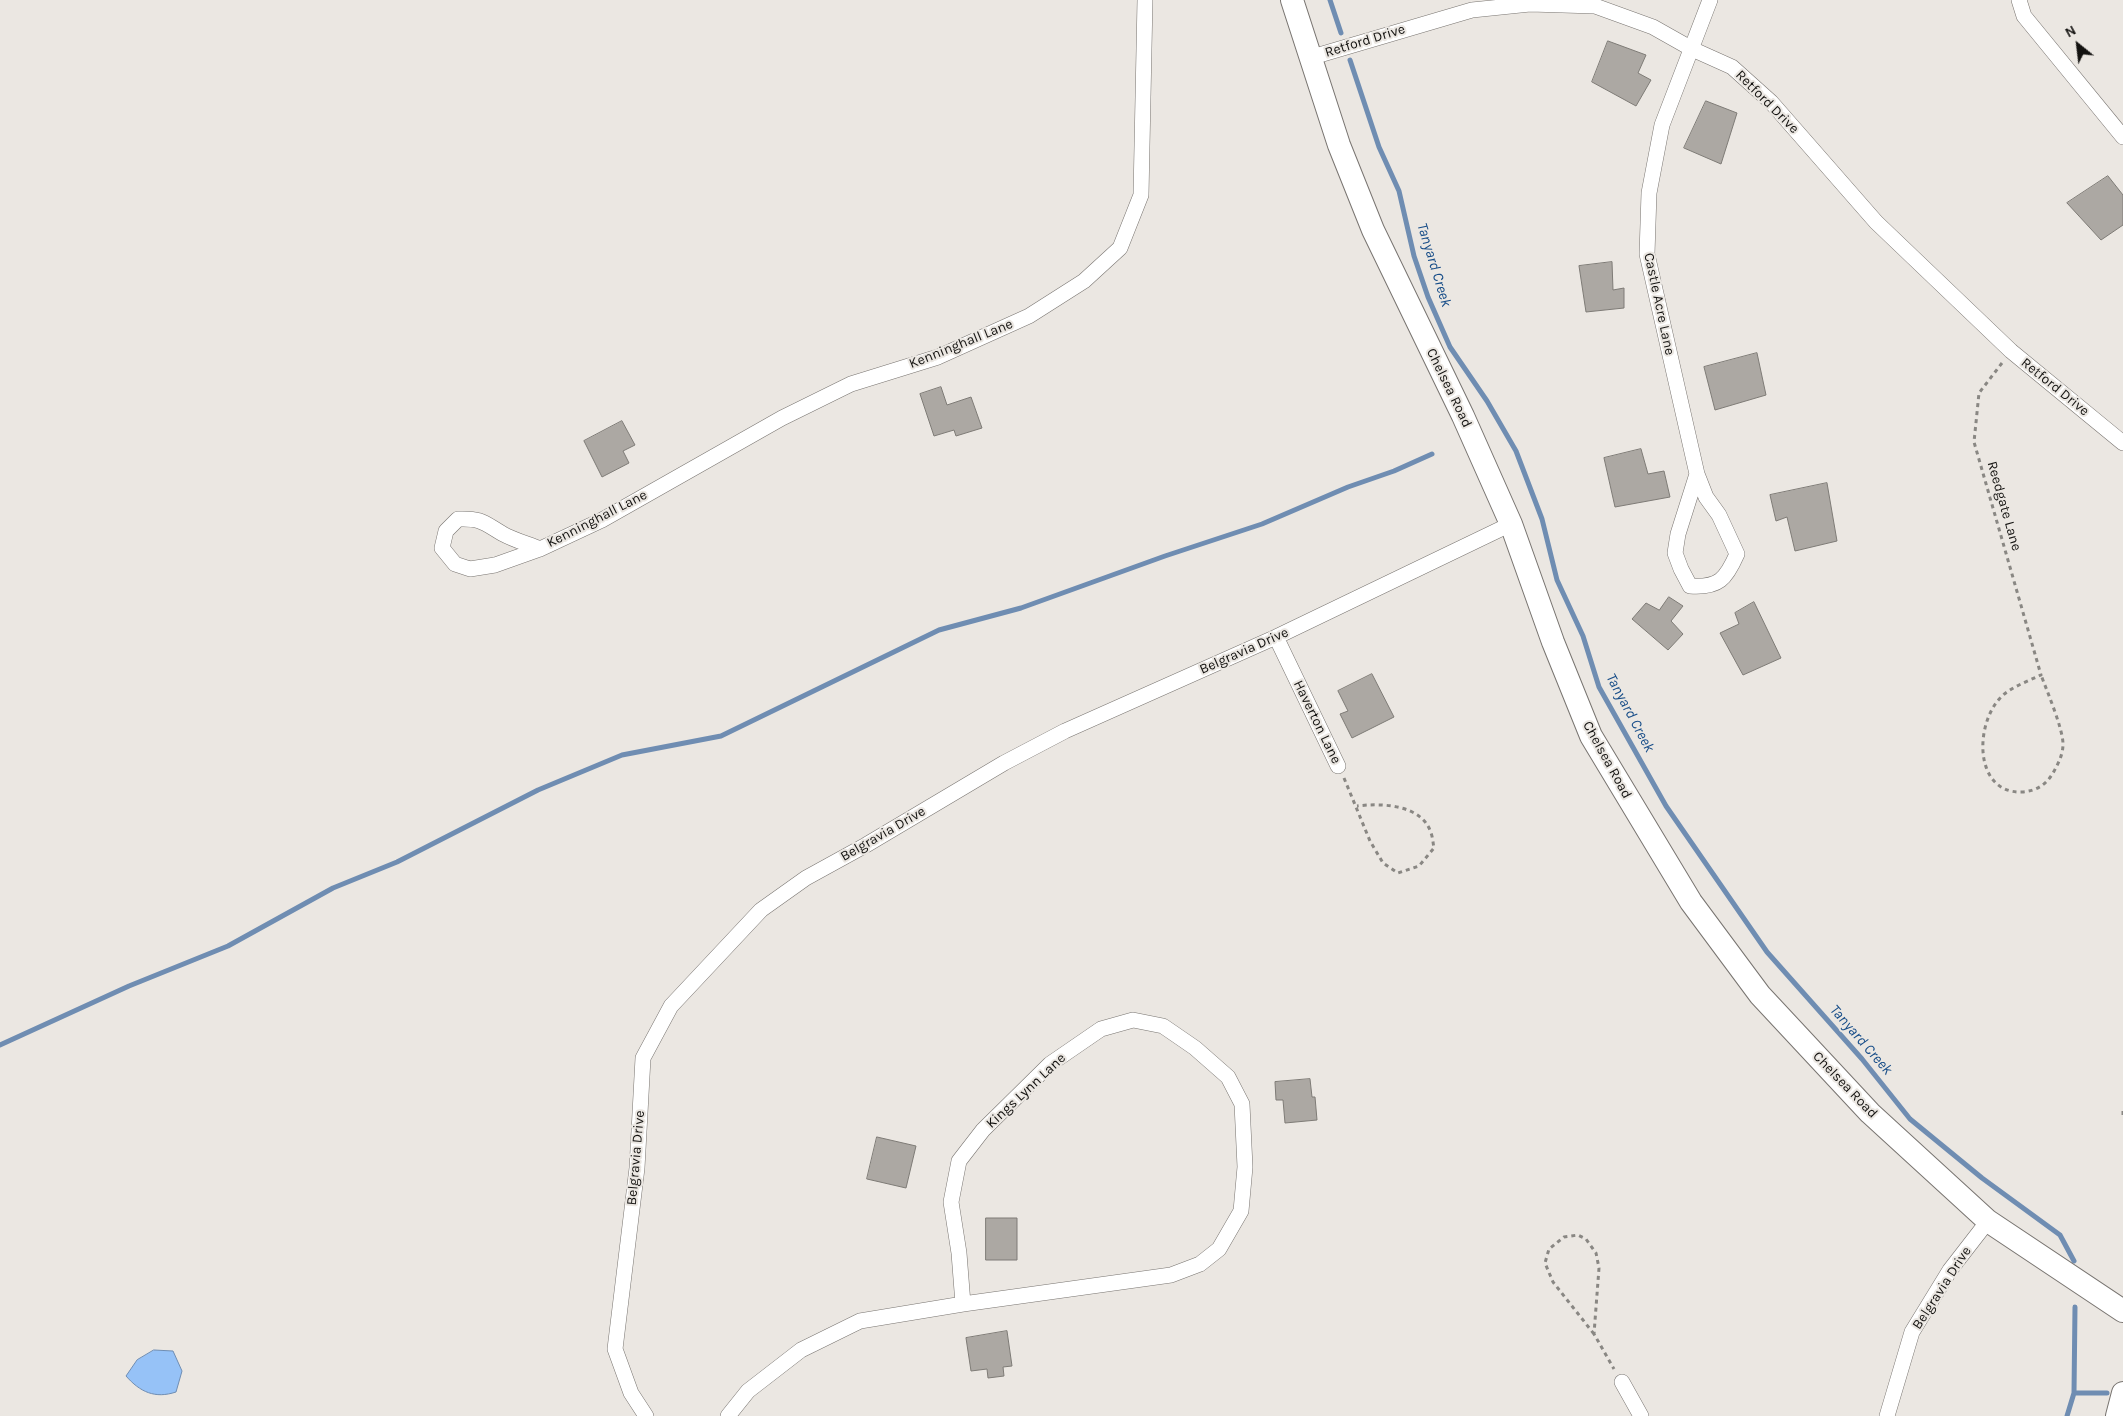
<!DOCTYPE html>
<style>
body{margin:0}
#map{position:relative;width:2123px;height:1416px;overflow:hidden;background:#ebe7e2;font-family:Karla,sans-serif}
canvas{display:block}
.north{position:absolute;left:2053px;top:20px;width:50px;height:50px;-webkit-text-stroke:4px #ebe7e2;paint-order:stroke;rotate:331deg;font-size:14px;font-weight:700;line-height:20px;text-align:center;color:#131210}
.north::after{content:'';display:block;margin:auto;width:18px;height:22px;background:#131210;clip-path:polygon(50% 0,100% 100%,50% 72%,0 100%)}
</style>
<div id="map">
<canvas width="2123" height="1416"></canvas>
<div class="north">N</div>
</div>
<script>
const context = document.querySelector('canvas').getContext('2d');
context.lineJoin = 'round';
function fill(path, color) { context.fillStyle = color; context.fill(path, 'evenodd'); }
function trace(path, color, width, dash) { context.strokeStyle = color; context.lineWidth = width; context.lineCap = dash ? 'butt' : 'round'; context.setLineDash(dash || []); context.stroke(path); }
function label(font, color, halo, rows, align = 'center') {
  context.font = font + ' Karla,sans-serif'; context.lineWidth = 4; context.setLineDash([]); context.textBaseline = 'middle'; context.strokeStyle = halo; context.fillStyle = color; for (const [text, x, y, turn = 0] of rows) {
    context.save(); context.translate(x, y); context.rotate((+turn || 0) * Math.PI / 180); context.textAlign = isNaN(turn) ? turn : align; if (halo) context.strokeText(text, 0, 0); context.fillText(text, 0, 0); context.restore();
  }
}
const water = new Path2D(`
 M154 1350 173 1351 182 1371 176 1392C155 1399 140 1392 126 1376L137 1360Z`);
fill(water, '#96c2f7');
trace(water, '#6f8db2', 1);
trace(new Path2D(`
 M1330 0 1341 33
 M1350 60 1379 147 1399 191 1414 256 1428 297 1450 347 1487 401 1516 451 1542 519 1557 580 1583 636 1599 687 1666 806 1767 952 1862 1059 1910 1119 1982 1178 2060 1235 2074 1261
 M0 1045 129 986 228 946 333 888 397 862 538 790 622 755 721 736 939 630 1021 608 1165 556 1262 524 1348 487 1394 471 1432 454
 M2074 1393H2107
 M2067 1416 2074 1393 2075 1307`), '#6f8db2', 5);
const building = new Path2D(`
 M1608 41 1646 55 1638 73 1651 80 1636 106 1592 82Z
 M1706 101 1737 113 1721 164 1684 148Z
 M2108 176 2123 195V225L2101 240 2067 203Z
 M1612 262 1613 290 1624 288V308L1586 312 1579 266Z
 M1757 353 1766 395 1715 410 1704 367Z
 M941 387 947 405 971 397 982 428 956 436 954 430 934 436 920 394Z
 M622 421 635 445 623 451 629 463 602 477 584 441Z
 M1641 449 1648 474 1664 471 1670 497 1615 507 1604 458Z
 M1827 483 1837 541 1795 551 1787 517 1776 521 1770 495Z
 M1669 597 1683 606 1671 621 1683 634 1668 650 1632 619 1646 603 1659 610Z
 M1754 602 1781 658 1743 675 1720 633 1739 624 1735 613Z
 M1372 674 1394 717 1352 738 1340 714 1348 711 1338 691Z
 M1310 1079 1312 1097H1315L1317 1120 1285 1123 1283 1100H1276L1275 1082Z
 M877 1137 916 1146 906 1188 867 1179Z
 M986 1218H1017V1260H986Z
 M1007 1331 1012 1366 1003 1367 1004 1376 988 1378 987 1369 971 1371 966 1338Z`);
fill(building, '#aca8a3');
trace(building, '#7e7b76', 1);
const street = new Path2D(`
 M2019 0 2024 16 2123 137
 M1309 58 1472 10 1530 4 1595 6 1653 27 1692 49 1732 67 1771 102 1876 222 2011 351 2123 443
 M1697 474 1706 497 1719 515 1737 554C1726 579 1719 588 1690 586L1681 569 1675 553 1678 534 1697 474 1647 254 1649 193 1662 125 1710 0
 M540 549C528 544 514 540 503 534 484 523 482 518 458 519L446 531 442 548 455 564 470 569 495 565 540 549 602 520 782 418 851 384 938 357 1029 316 1084 281 1120 248 1141 195 1145 0
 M1276 637 1338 766
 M1133 1020 1163 1026 1195 1048 1228 1077 1242 1104 1245 1167 1241 1211 1219 1249 1200 1264 1171 1275 963 1304 959 1253 951 1202 959 1161 983 1130 1050 1064 1101 1029Z
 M1622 1382 1641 1416
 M646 1416 631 1393 615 1349 637 1168 643 1058 671 1006 761 910 806 878 866 845 1004 763 1065 731 1276 637 1511 524
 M728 1416 748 1391 801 1350 860 1321 963 1304
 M1887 1416 1912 1332 1950 1270 1988 1221`);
const secondary = new Path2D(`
 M1292 0 1339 145 1373 230 1463 416 1511 524 1553 642 1591 736 1691 902 1760 995 1870 1113 1988 1221 2123 1311
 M2117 1416 2123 1393`);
trace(street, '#787470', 16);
trace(secondary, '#787470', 24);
trace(new Path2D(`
 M2002 363 1979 393 1974 442 2041 675C2030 680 2017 685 2007 692 1974 715 1971 794 2022 792 2036 791 2046 785 2053 773 2058 764 2063 755 2063 744 2063 729 2047 691 2041 675
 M1344 778 1370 841 1383 863 1398 873 1419 866 1434 848C1433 844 1433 838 1431 833 1422 804 1381 803 1357 806
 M2123 1111V1115
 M1594 1334 1553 1282 1545 1263 1549 1249 1564 1237 1578 1235 1586 1239 1596 1253 1599 1268 1594 1334 1614 1369`), '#898783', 3, [4, 4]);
trace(street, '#fff', 15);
trace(secondary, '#fff', 22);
label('14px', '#131210', '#ebe7e2', [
 ["Retford Drive",1365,41,-17],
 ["Retford Drive",1767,102,45],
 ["Castle Acre Lane",1659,304,78],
 ["Kenninghall Lane",961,344,-22],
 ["Retford Drive",2055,387,39],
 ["Chelsea Road",1449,388,64],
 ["Reedgate Lane",2004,506,74],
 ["Kenninghall Lane",597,519,-27],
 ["Belgravia Drive",1244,651,-24],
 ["Haverton Lane",1317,722,64],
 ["Chelsea Road",1607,760,61],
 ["Belgravia Drive",883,834,-30],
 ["Chelsea Road",1845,1085,46],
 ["Kings Lynn Lane",1026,1091,-43],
 ["Belgravia Drive",636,1158,-85],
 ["Belgravia Drive",1942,1288,-57]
]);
label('italic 15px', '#174d88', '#ebe7e2', [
 ["Tanyard Creek",1434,265,73],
 ["Tanyard Creek",1630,713,62],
 ["Tanyard Creek",1861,1040,49]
]);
</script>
